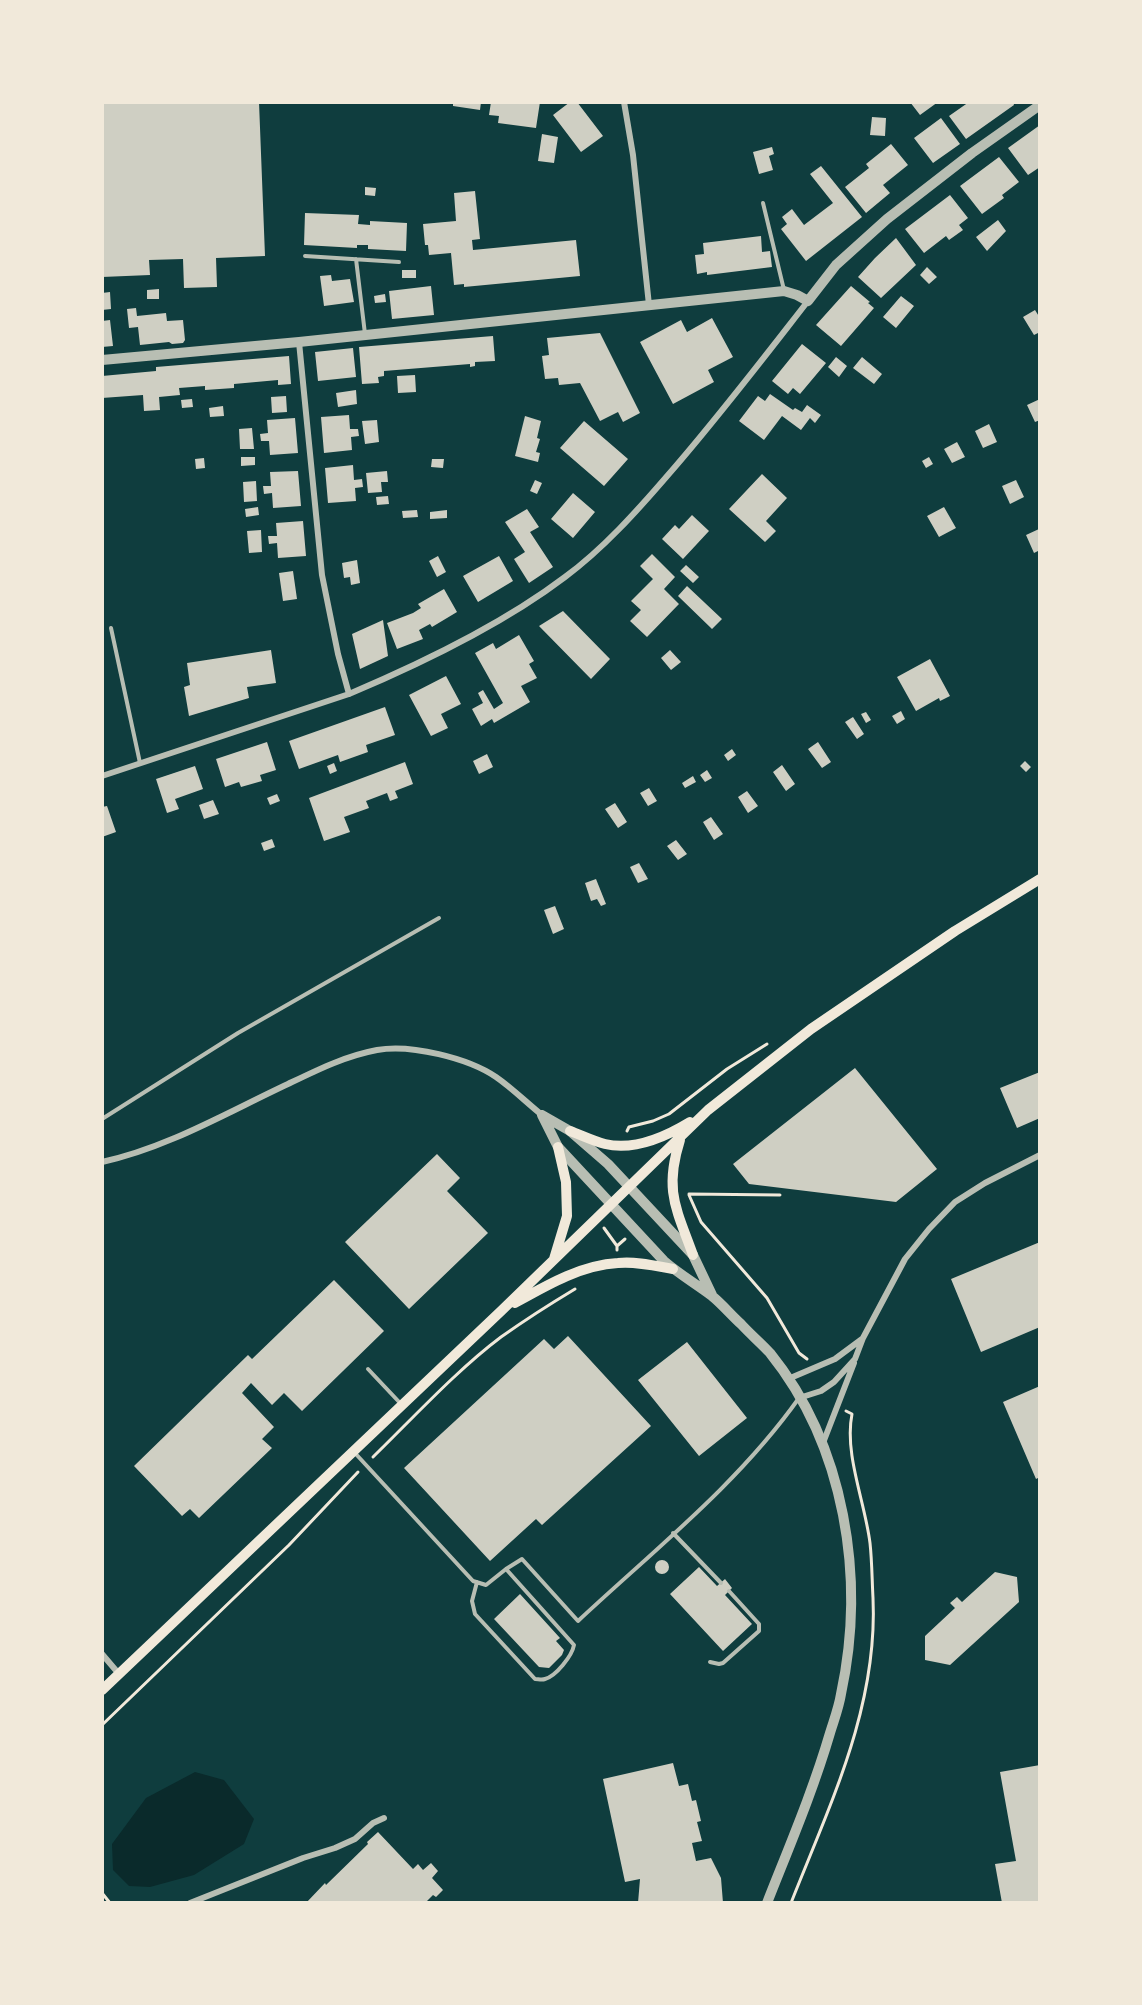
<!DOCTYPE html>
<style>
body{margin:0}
#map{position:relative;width:1142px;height:2005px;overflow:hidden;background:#0f3d3e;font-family:"Nunito Sans",sans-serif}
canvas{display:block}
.frame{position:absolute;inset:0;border:104px solid #f1e9da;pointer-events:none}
</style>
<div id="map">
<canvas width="1142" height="2005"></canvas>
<div class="frame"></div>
</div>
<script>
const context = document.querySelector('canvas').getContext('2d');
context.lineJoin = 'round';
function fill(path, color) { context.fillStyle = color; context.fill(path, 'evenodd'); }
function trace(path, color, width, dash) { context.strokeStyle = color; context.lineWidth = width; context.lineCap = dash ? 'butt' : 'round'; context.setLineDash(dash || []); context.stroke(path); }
fill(new Path2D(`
 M195 1772 224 1780 254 1819 244 1844 194 1875 150 1887 129 1886 113 1870 112 1844 146 1798Z`), '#0a2a2b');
fill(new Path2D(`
 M102 102H259L265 256 216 258 217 287 184 288 183 259 149 260 150 275 102 277Z
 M453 102H481L480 110 453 106Z
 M491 102H540L536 128 498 123 499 116 489 115Z
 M570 102H577L603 136 581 152 553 115Z
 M910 102H938L920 115Z
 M969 102H1013L1014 105 966 139 949 116Z
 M872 117 886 118 885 136 870 135Z
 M941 118 960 144 933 163 914 138Z
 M1040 125V167L1028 175 1008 148Z
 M542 134 558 137 554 163 538 161Z
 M891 144 908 165 883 185 890 193 866 213 845 187 869 168 866 164Z
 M772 147 774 154 769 156 773 170 759 174 753 152Z
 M999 157 1019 182 1002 195 1004 198 982 214 960 186Z
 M821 166 862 217 806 261 781 229 787 224 782 217 792 209 804 225 833 203 810 174Z
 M365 187 376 188 375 196 365 195Z
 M475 191 480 239 472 240 473 250 576 240 580 276 464 287V284L454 285 451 253 429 255 428 245H425L423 224 456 221 454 193Z
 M950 195 968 218 959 225 963 230 949 240 946 236 924 253 905 229Z
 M305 213 359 215 358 224 370 225V221L407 223 406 251 368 249V245H357V248L304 245Z
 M998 220 1006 231 987 251 976 237Z
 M761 236 762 252 770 251 772 267 707 275V272L697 274 695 255 704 254 703 243Z
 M896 238 916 265 881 298 858 277 875 258Z
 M927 267 937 277 929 284 920 275Z
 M402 270H416V278H402Z
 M331 275 332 281 350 279 354 302 324 306 320 276Z
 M431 286 434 315 392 319 389 291Z
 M851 286 870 302 868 303 874 308 841 346 816 325Z
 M159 289V299H147V290Z
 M110 292 111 309 102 310V293Z
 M385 294 386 302 375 303 374 296Z
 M901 296 914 306 896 328 883 317Z
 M136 308 137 316 166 313 167 321 183 320 185 340 183 343 172 344 169 342 140 345 138 327 129 328 127 309Z
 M1035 310 1040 318V332L1034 335 1023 317Z
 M712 318 733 357 708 370 714 382 673 404 640 342 681 320 687 332Z
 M110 320 113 346 102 347V321Z
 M600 333 640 413 623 422 618 412 600 421 580 383 559 385 558 378 545 379 542 356 549 355 547 338Z
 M493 336 495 361 475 362V366L470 367V364L384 371V376L378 377 379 383 362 384 359 347Z
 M802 344 826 363 800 394 793 388 788 394 772 381Z
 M353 348 356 377 318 381 315 352Z
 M289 356 291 384 278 385V380L234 384V388L205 390V386L179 388 180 395 159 397 160 410 144 411 143 395 102 398V376L156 371V367Z
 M836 357 847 366 839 377 828 367Z
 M862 357 882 374 874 384 853 368Z
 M415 375 416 392 398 393 397 376Z
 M356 390 357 404 338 407 336 393Z
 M770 394 793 410 795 408 802 412 807 405 821 415 815 423 810 418 801 430 782 416 764 440 739 421 758 396 765 401Z
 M286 396 287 412 272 413 271 397Z
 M192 399 193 407 182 408 181 400Z
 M1040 399V420L1035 422 1027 405Z
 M223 406 224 416 210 417 209 408Z
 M349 415 350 429H358L359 436 351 437 352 450 324 453 321 417Z
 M525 416 541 421 537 438 540 439 536 452 540 453 538 462 515 456Z
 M295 418 298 453 270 455 269 441H261L260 434 268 433 267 420Z
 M377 420 379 442 365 444 362 421Z
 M584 421 628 459 604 486 560 448Z
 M989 424 997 442 983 448 975 431Z
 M252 428 254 449H240L239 429Z
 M957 442 965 457 952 463 944 449Z
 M241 457H255V465L241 466Z
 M929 457 933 464 926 468 922 461Z
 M204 458 205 468 196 469 195 459Z
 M432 459H444L443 468 431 467Z
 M353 465 354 480 362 479 363 487 355 488 356 501 328 503 325 468Z
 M298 471 301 506 273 508 272 493 264 494 263 486H271L270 472Z
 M387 471 388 482H381L382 492 368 493 366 473Z
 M762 474 787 498 766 521 776 531 765 542 729 509Z
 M535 480 542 483 537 494 530 491Z
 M1016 480 1024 497 1010 504 1002 486Z
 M256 481 257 501 244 502 243 482Z
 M573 493 595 512 573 538 551 519Z
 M388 496 389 504 377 505 376 497Z
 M258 507 259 515 246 517 245 509Z
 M944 507 956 528 939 537 927 516Z
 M527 509 539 527 530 532 553 567 529 583 514 559 525 552 505 522Z
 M417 510 418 517 403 518 402 511Z
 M447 510V518L430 519V512Z
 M692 515 709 531 683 559 662 539 675 525 679 529Z
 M303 521 306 556 278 558 277 543 269 544 268 536H277L276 523Z
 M1039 529 1040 550 1034 553 1026 535Z
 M261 530 262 552 249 553 247 531Z
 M652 554 675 577 664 589 679 604 647 637 630 621 641 610 631 601 653 579 640 566Z
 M438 556 446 572 437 577 429 561Z
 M499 556 513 581 478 602 463 576Z
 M357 560 360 583 351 585 350 577 344 578 342 563Z
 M686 565 699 577 693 583 680 571Z
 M293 571 297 599 283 601 279 573Z
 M687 586 722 619 712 629 678 596Z
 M444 589 457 612 432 627 430 624 419 630 423 639 397 649 387 623 413 613 421 608 418 604Z
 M563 611 610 659 591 679 539 626Z
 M383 620 388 656 360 669 352 634Z
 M519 635 534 661 529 664 537 678 521 686 530 702 494 723 492 719 481 726 472 709 483 703 478 693 483 690 494 709 503 703 475 653 493 643 496 649Z
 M271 650 276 683 247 687 249 698 189 716 184 687 190 685 187 663Z
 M670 650 681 662 671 670 661 658Z
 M930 659 950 696 940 701 939 698 916 711 897 677Z
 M446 676 461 704 441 714 448 728 431 736 409 695Z
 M385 707 395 735 366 745 368 752 340 762 338 755 299 769 289 741Z
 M901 711 905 719 897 724 892 716Z
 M866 712 871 720 866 723 861 714Z
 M853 717 864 734 857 739 845 722Z
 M267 742 276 770 260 775 262 781 241 787 239 782 225 787 216 759Z
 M818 742 831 762 822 768 808 749Z
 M732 749 736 755 728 761 724 755Z
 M487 754 493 767 479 774 473 761Z
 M1025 761 1031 767 1026 772 1020 766Z
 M405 762 413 784 395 791 398 798 390 801 387 793 366 801 369 808 344 817 350 832 324 841 309 798Z
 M334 763 337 771 330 774 327 766Z
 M782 765 795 784 786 791 773 772Z
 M195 766 203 789 175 799 179 809 167 813 156 779Z
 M707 770 712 778 705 782 700 775Z
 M693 776 696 782 685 788 682 783Z
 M649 788 657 801 648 806 640 793Z
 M747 791 758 806 748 813 738 797Z
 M277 794 280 801 270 805 267 798Z
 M213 800 219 814 204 819 199 805Z
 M615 803 627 822 618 828 605 809Z
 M107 806 116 832 102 837V807Z
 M711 817 723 834 714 840 703 822Z
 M272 839 275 847 264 851 261 843Z
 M676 840 687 854 678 860 667 846Z
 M639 863 648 879 638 883 630 867Z
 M596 879 606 904 601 906 597 899 591 901 585 883Z
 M555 906 564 929 553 934 544 910Z
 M855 1068 937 1169 896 1202 749 1184 733 1164Z
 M1040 1072V1118L1017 1128 1000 1088Z
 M437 1154 460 1178 447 1191 488 1233 409 1309 345 1242Z
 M1040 1242V1327L981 1352 951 1279Z
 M334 1280 384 1331 302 1411 284 1393 272 1405 251 1383 242 1393 274 1427 262 1439 272 1448 199 1518 190 1509 182 1516 134 1466 248 1355 252 1359Z
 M568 1336 651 1426 542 1525 536 1519 490 1561 404 1468 544 1339 554 1349Z
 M687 1342 747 1418 699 1456 638 1380Z
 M1040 1386V1477L1036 1479 1003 1402Z
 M655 1567a7 7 0 1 1 14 0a7 7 0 1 1-14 0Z
 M699 1567 717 1586 725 1579 732 1588 725 1595 752 1624 723 1651 670 1594Z
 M995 1572 1017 1577 1019 1602 950 1665 925 1660V1636L955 1608 950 1603 957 1597 962 1602Z
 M520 1594 560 1638 556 1641 564 1650 562 1655 549 1668 539 1667 494 1619Z
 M673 1763 679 1786 688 1784 692 1801 696 1800 701 1821 697 1822 702 1841 692 1843 696 1861 711 1858 721 1878 723 1903H638L640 1879 625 1882 603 1779Z
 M1040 1765V1903H1002L995 1864 1016 1861 1000 1772Z
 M378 1832 413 1869 418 1864 423 1870 431 1863 438 1871 432 1878 443 1890 436 1897 433 1895 425 1903H306L325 1883 326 1885 368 1844 367 1842Z`), '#cfcfc3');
trace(new Path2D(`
 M627 1131 629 1127 653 1121 669 1114 727 1069 767 1044
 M689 1194 780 1195
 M689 1195 701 1222 767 1298 799 1353 807 1359
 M604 1228 617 1246
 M617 1250V1246L625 1239
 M373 1457C413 1418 457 1370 501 1337 525 1320 550 1304 575 1289
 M102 1725 289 1545 358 1472
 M102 1893 110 1903
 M791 1903C830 1804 878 1707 873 1598 872 1580 872 1561 870 1543 865 1502 844 1454 852 1414L846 1411`), '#f1e9da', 3);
trace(new Path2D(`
 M763 203 784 290
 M305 256 399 262
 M356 259 365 334
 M111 628 140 763
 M102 1119 238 1033 439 918
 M368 1369 401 1404
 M354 1452 473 1581 486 1585 506 1569 522 1559 578 1621C654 1550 738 1484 799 1398
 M673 1533 721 1583
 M477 1582 472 1601 475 1614 535 1679C538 1679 542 1680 545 1679 556 1676 572 1656 574 1645L506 1569
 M710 1662 719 1664 723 1663 759 1631V1624L729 1591`), '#b8beb3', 4);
trace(new Path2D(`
 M624 102 633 155 649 305
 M299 342 322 575 338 654 349 694
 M102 776 349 694C420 664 503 624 565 577 603 549 637 511 668 475 717 419 762 360 808 301
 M102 1162C167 1148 228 1112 288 1084 317 1070 345 1056 377 1050 411 1044 468 1058 496 1077 512 1088 527 1103 542 1115
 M788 1379 835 1359 862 1339
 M799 1398 821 1391 834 1382 855 1359 863 1338 905 1259 929 1229 955 1202 985 1183 1040 1155
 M823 1443 854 1363
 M102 1654 119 1674
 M190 1903 303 1858 335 1848 355 1839 373 1823 384 1818`), '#b8beb3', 6);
trace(new Path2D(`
 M102 360 299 342 784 291 797 295 808 301 836 265 887 219 972 153 1040 105
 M542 1115 558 1147 664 1261C679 1274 696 1284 712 1296 722 1304 731 1315 741 1324 750 1334 761 1343 770 1353 845 1446 866 1578 841 1694 839 1707 834 1720 830 1733 813 1791 789 1847 767 1903
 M542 1115 570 1131 608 1164 693 1255 712 1295`), '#b8beb3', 10);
trace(new Path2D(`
 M570 1131C581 1135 593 1141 605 1144 634 1151 667 1136 690 1122
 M680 1140C664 1190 676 1208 693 1255
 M554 1259 567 1216 566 1182 558 1147
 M515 1303C547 1285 581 1265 618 1263 636 1261 656 1266 673 1269
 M102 1690 502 1310 708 1110 811 1029 955 931 1040 879`), '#f1e9da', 10);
</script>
